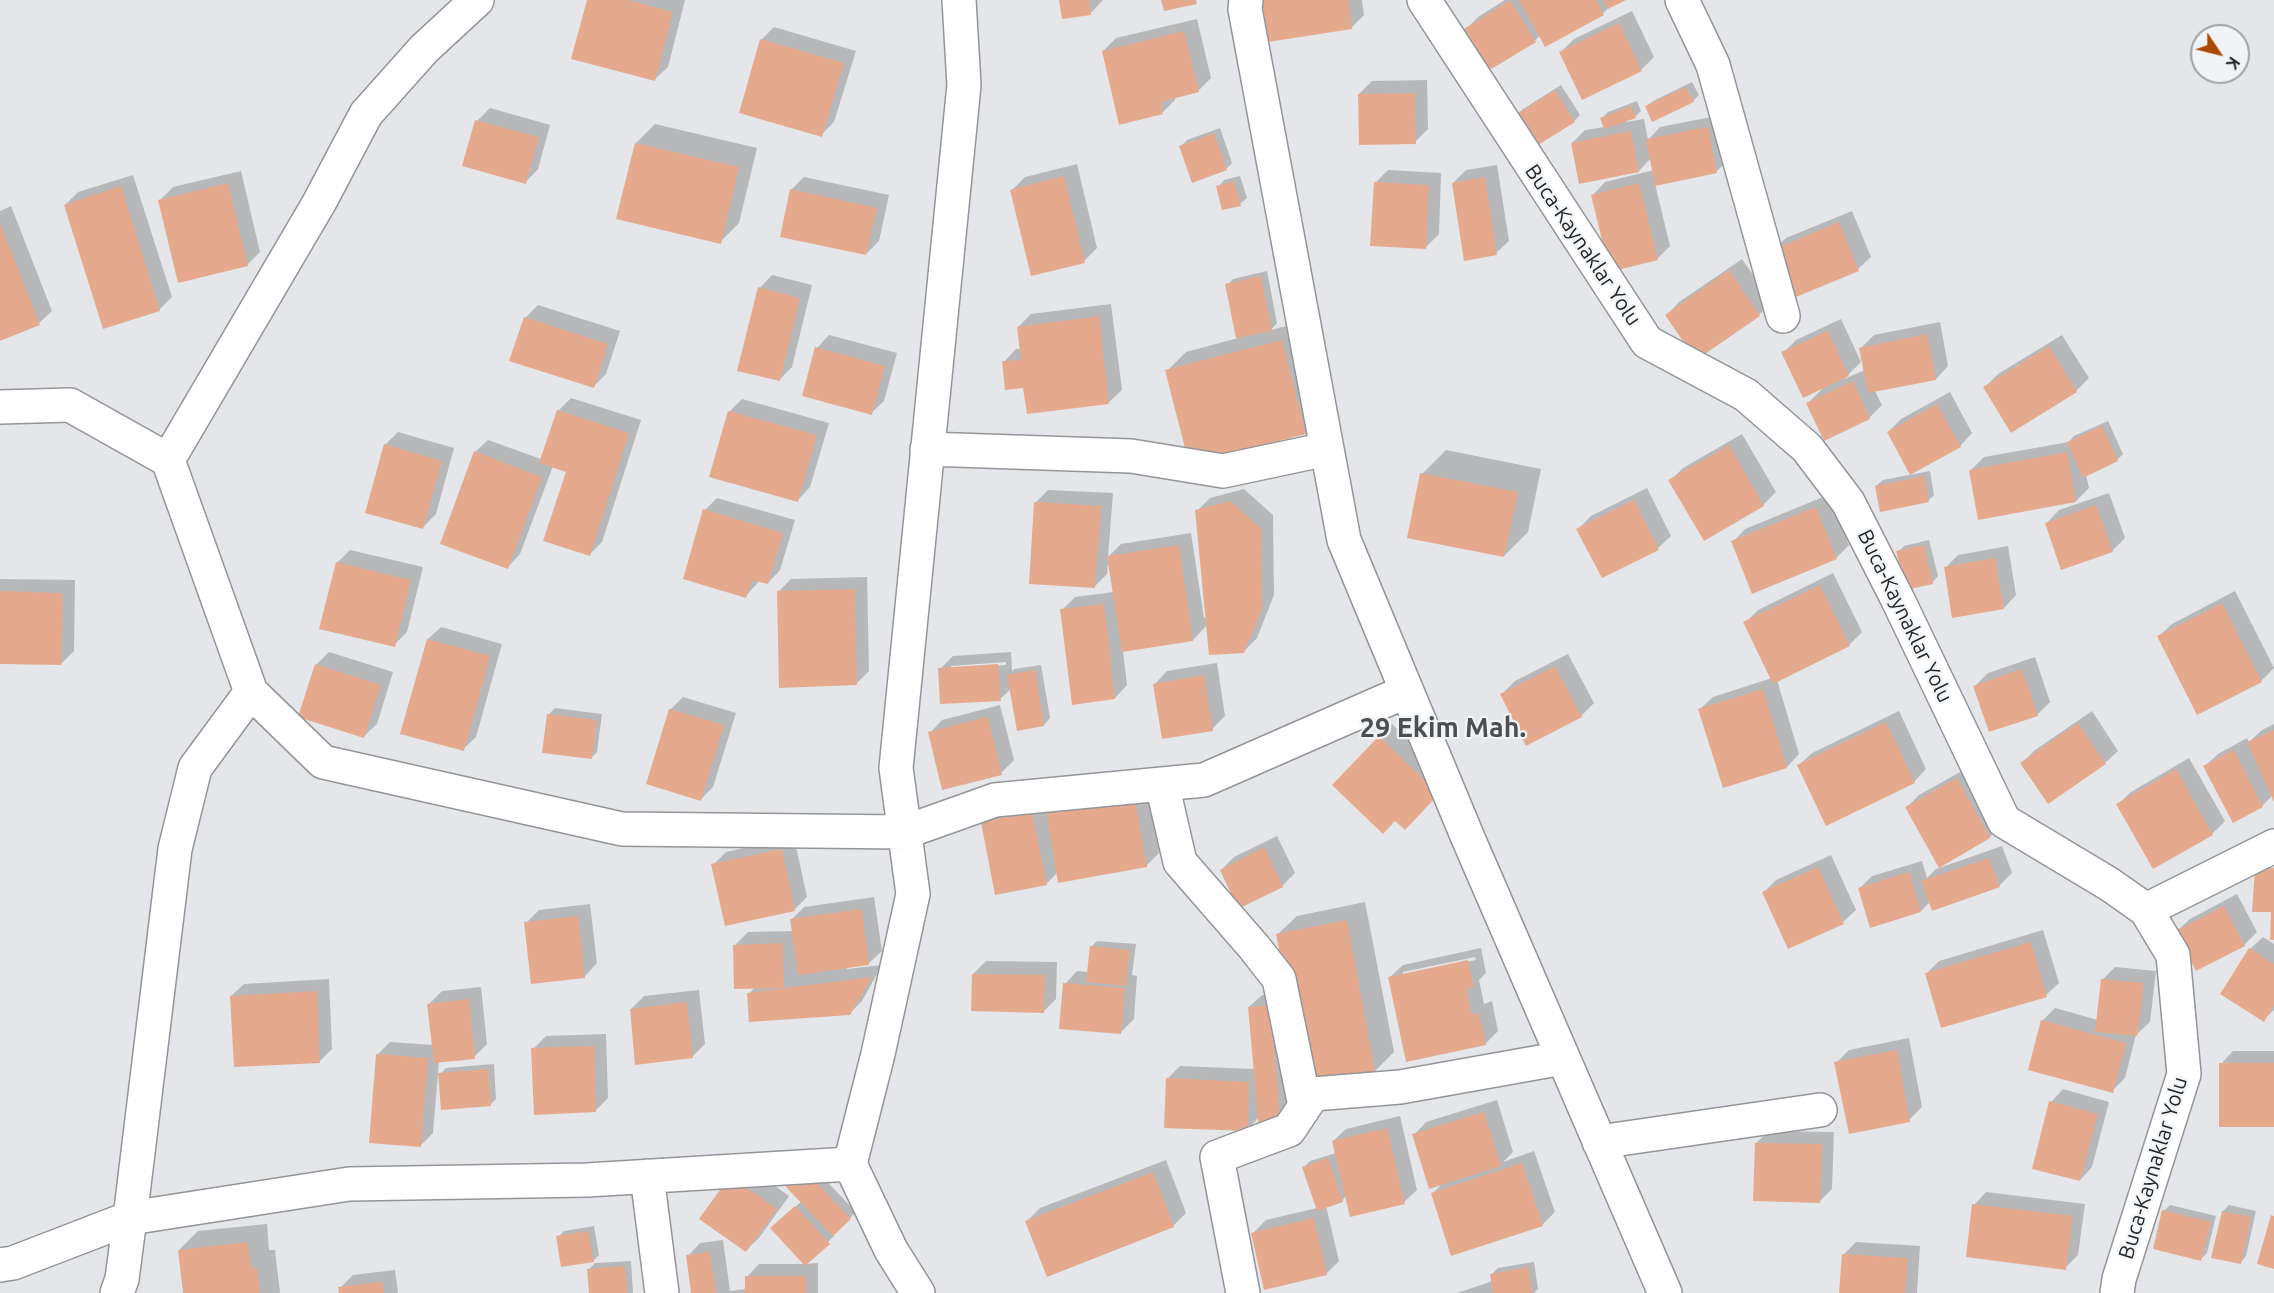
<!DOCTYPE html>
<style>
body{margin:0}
#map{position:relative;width:2274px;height:1293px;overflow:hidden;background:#e4e6e9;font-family:Ubuntu,sans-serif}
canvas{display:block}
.north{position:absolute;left:2190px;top:24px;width:60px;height:60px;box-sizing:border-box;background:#f1f4f7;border:2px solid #9fa1a3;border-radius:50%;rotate:125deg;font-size:16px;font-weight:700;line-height:24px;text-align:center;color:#242526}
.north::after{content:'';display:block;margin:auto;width:21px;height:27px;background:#aa4901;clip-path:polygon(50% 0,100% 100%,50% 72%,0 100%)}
</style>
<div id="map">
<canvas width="2274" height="1293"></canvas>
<div class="north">K</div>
</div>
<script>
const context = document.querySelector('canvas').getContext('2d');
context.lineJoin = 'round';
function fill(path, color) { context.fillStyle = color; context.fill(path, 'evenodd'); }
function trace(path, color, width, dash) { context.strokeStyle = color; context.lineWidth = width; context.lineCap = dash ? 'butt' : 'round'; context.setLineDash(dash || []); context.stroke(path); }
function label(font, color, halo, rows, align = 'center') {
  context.font = font + ' Ubuntu,sans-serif'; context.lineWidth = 4.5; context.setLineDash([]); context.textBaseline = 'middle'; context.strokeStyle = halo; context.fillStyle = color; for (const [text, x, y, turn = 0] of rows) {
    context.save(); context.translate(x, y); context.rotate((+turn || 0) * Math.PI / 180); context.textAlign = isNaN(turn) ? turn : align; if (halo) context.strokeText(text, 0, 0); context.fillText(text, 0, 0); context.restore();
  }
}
fill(new Path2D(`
 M589 0H685L668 67 655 79Z
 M1061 0H1103L1091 13Z
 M1264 0H1362L1364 15 1351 28Z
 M1505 0H1623L1611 6 1603 13 1546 45 1540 35 1535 41 1465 30 1478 17Z
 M1632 11 1654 57 1641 70 1561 52 1574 39Z
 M1197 19 1211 78 1198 91 1175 97V100L1163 112 1103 51 1116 38Z
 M774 27 856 51 834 122 821 135 761 40Z
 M1427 80 1428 129 1415 142 1359 94 1372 81Z
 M1692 82 1699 95 1693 101 1647 107 1653 101Z
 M1561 85 1580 115 1574 121 1517 115 1523 109Z
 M1637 101 1641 111 1635 117 1626 120V122L1644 119 1648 140 1660 127 1721 115 1729 159 1716 172 1655 184 1670 246 1657 259 1593 195 1605 182 1654 170 1651 158 1639 171 1572 143 1585 130 1605 127 1602 118 1608 112Z
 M490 108 550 125 538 169 526 182 477 121Z
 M655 124 757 148 739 223 720 242 636 143Z
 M1220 128 1232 163 1226 169 1181 146 1187 140Z
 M1077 164 1097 248 1084 261 1012 190 1025 177Z
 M1497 165 1509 241 1496 253 1453 183 1466 170Z
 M1388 170 1441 173 1439 234 1426 247 1375 183Z
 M241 171 260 252 247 265 160 200 173 187Z
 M133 175 172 297 159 310 65 205 78 192Z
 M1240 176 1247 198 1240 204 1218 187 1224 180Z
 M804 177 889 195 879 241 866 254 791 190Z
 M11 206 52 311 39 323 0 339V211Z
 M1852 211 1871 257 1858 269 1773 250 1786 238Z
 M1742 259 1772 302 1759 315 1696 358 1667 315 1679 302Z
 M1267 271 1277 323 1271 330 1301 322 1324 414 1305 433 1167 371 1186 352 1238 338 1227 285 1233 279Z
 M772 275 812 285 792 367 779 380 760 288Z
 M1111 304 1122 390 1109 402 1025 386 1004 362 1016 349H1021L1018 327 1031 314Z
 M538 305 620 331 606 374 593 387 525 318Z
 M1841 319 1861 362 1844 379 1865 370 1861 348 1874 335 1940 322 1948 366 1936 379 1875 391 1882 405 1869 418 1808 403 1825 386 1783 353 1796 340Z
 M829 335 897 353 884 401 871 413 817 348Z
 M2062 335 2089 378 2076 391 1985 387 1998 374Z
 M1950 392 1972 433 1960 446 1888 432 1901 419Z
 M571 398 641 420 602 542 589 555 567 471 553 466 520 554 508 567 475 452 488 440 541 459 558 411Z
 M742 399 829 423 810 487 798 500 729 412Z
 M2108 421 2123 454 2117 460 2086 475 2089 488 2076 501 1971 470 1984 457 2069 442 2074 436Z
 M398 432 454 448 436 514 423 527 385 445Z
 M1742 434 1776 492 1763 505 1670 481 1683 468Z
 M1446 450 1541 469 1528 532 1504 556 1422 474Z
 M1930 471 1934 495 1928 501 1876 486 1883 480Z
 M1647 488 1671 536 1658 548 1578 529 1591 516Z
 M1244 489 1273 515 1274 595 1257 638 1244 651 1207 625 1193 640 1123 651 1127 685 1115 698 1062 610 1075 597 1114 592 1108 562 1107 574 1095 586 1035 503 1048 490 1113 493 1108 557 1121 544 1191 533 1204 618 1207 617 1197 511 1210 498Z
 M2109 493 2125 538 2112 551 2047 523 2059 510Z
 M1828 495 1849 545 1836 558 1733 542 1745 529Z
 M717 498 795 520 780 570 768 583 760 580 746 596 705 510Z
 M1929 540 1938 576 1932 583 1898 552 1904 546Z
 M2008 546 2016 595 2004 608 1945 568 1958 555Z
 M350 550 423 567 407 632 394 645 337 563Z
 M1833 573 1862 632 1849 645 1777 680 1799 754 1787 767 1700 709 1713 697 1772 678 1745 623 1758 610Z
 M867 577 869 671 856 684 778 592 791 579Z
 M0 579 75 580 74 651 61 664 0 662Z
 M2235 591 2274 668 2261 681 2159 636 2172 624Z
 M441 627 502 644 476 737 463 749 402 733 428 639Z
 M329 652 393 672 377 724 364 736 316 665Z
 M1011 652 1012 672 1014 669 1041 665 1050 718 1044 725 1011 689 1000 699 940 669 953 656ZM1006 662V665L951 669V666Z
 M1568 654 1594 703 1581 716 1502 694 1515 681Z
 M2035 657 2050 702 2037 715 1975 686 1988 673Z
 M1217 663 1225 716 1212 729 1155 684 1167 671Z
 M683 697 736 713 713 787 701 799 670 710Z
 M1000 705 1014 760 1001 773 930 733 942 720Z
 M555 708 602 714 597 752 591 758 549 714Z
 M1899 711 1926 769 1914 782 1799 765 1812 753Z
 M2092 711 2118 751 2105 763H2022L2035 750Z
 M1392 724 1451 781 1405 828 1380 737Z
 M2274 724V798L2273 795 2262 806 2234 821 2205 766 2218 754 2247 738 2249 742 2262 730Z
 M2189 758 2225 821 2213 833 2153 867 2118 804 2131 792Z
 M1971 766 2002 824 1990 837 1907 807 1919 795Z
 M1147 782 1159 853 1146 866 1058 872 1046 884 982 822 995 810Z
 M1277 836 1295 873 1282 886 1221 870 1234 857Z
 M794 837 807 897 795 909 713 865 726 852Z
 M2002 846 2012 873 1999 886 1930 902 1921 911 1859 889 1872 876 1922 861 1927 878 1936 869Z
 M1831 855 1856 910 1843 922 1764 892 1776 880Z
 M2237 894 2257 932 2244 945 2177 931 2190 919Z
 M874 897 882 951 869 963 847 967V969L882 965 862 1001 849 1014 749 994 755 987 735 945 748 932 793 931 791 920 804 907Z
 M1365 902 1394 1052 1375 1071 1278 934 1297 916Z
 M590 904 597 963 585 976 526 923 539 910Z
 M2043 930 2059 983 2046 995 1926 974 1939 961Z
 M2263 937 2274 944V1010L2263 1020 2250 949Z
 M1097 941 1136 944 1132 975 1137 976 1134 1019 1121 1032 1065 984 1077 971 1088 972 1091 947Z
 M1481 948 1486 973 1479 980 1484 1004 1492 1001 1498 1031 1485 1044 1390 977 1403 965ZM1475 957 1476 960 1403 975V972Z
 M986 961 1057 962 1056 999 1043 1012 973 974Z
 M2115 967 2156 971 2150 1022 2136 1035 2125 1078 2112 1091 2042 1021 2055 1008 2098 1020 2103 979Z
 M329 979 332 1049 319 1062 231 996 244 984Z
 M481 987 487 1044 474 1057 439 1061 433 1133 420 1146 377 1055 390 1042 433 1045 429 1004 442 991Z
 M699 990 705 1044 692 1057 631 1009 644 996Z
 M1282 993 1293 1113 1259 1117 1247 1130 1167 1079 1180 1066 1255 1069 1249 1007 1262 995Z
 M606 1034 608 1098 595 1111 533 1049 546 1036Z
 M1909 1038 1922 1107 1909 1120 1836 1063 1849 1050Z
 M2233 1051H2274V1125L2221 1064Z
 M494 1064 496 1099 490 1105 440 1074 446 1068Z
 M2063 1089 2109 1102 2092 1167 2080 1180 2051 1102Z
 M1497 1100 1513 1152 1503 1162 1534 1151 1555 1212 1542 1225 1433 1193 1443 1183 1414 1135 1426 1122Z
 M1400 1116 1417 1190 1404 1202 1346 1196 1342 1201 1326 1206 1339 1261 1326 1274 1253 1233 1266 1220 1317 1208 1304 1167 1310 1161 1336 1153 1333 1141 1346 1129Z
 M1769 1131 1834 1132 1832 1189 1820 1201 1756 1143Z
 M1166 1160 1186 1213 1173 1226 1027 1221 1040 1208Z
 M744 1164 789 1196 759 1238 746 1250Z
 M811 1165 856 1212 833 1234 834 1236 806 1264 818 1263V1293H692L688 1256 700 1243 723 1240 730 1291 747 1289V1277L759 1264H805L778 1222 802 1201Z
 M1986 1192 2085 1204 2078 1255 2065 1268 1974 1205Z
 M2170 1205 2216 1216 2207 1253 2201 1259 2164 1211Z
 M2229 1205 2256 1211 2246 1256 2240 1263 2223 1211Z
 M267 1224 269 1250H275L280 1293H184L179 1250 198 1231Z
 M594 1226 599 1255 593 1261 558 1237 564 1231Z
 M1856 1242 1920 1246 1917 1293H1841L1843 1255Z
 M631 1261 633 1293H590L589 1269 595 1263Z
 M1534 1262 1538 1289 1534 1293H1457L1493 1281 1492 1274 1498 1268Z
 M395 1270 398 1293H341L340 1288 353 1275Z`), '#0003');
fill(new Path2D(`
 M587 0H628L673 12 655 81 571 59Z
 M1059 0H1089L1091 15 1062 19Z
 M1161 0H1196L1197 4 1164 11Z
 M1262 0H1348L1352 29 1268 42Z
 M1510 0 1536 42 1488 71 1464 29Z
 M1519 0H1596L1604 15 1545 47Z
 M1604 0H1626L1608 9Z
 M1619 23 1642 71 1582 100 1559 52Z
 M1184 31 1199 92 1161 102 1163 114 1119 125 1102 51Z
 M760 39 844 63 822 137 739 113Z
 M1686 87 1694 102 1652 122 1645 106Z
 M1555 90 1575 122 1535 147 1515 115Z
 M1415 93 1416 144 1359 145 1358 94Z
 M1631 106 1636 118 1604 129 1600 118Z
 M475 120 539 137 526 184 462 166Z
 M1708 127 1717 173 1655 186 1646 139Z
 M1631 131 1639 172 1579 184 1571 143Z
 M1214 133 1227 170 1192 183 1179 146Z
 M635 143 739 167 721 244 616 219Z
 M1064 176 1085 263 1031 276 1010 190Z
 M1485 177 1497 255 1464 261 1452 183Z
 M1234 181 1241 206 1222 210 1216 186Z
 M1374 182 1429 185 1426 249 1370 246Z
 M228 183 248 266 178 283 158 200Z
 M1639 183 1658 260 1610 272 1591 195Z
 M121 186 160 311 103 329 64 205Z
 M790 189 877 208 866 255 780 237Z
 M1839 222 1859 271 1791 299 1772 250Z
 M0 223 40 325 0 341Z
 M1729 270 1760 316 1696 360 1665 315Z
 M1261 276 1272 331 1236 338 1225 284Z
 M758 287 800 298 780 381 737 371Z
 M1099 316 1109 404 1027 414 1023 388 1005 390 1002 361 1021 360 1017 327Z
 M524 317 608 344 594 388 509 361Z
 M1828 331 1849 376 1803 398 1781 352Z
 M1927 334 1936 380 1868 393 1859 348Z
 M1282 340 1306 434 1189 464 1165 370Z
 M2049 346 2077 392 2011 433 1983 387Z
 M815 347 885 366 872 415 802 396Z
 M1853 381 1870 419 1824 441 1806 403Z
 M1937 404 1961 447 1910 475 1887 432Z
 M557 410 629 433 590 556 543 541 566 472 539 463Z
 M728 411 817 435 798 502 709 477Z
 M2102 426 2118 461 2083 478 2067 442Z
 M384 444 442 461 423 529 365 513Z
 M1729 445 1764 506 1704 541 1668 480Z
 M474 451 542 477 508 569 440 544Z
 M2067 452 2076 502 1978 520 1969 470Z
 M1420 473 1518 492 1504 557 1407 538Z
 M1924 476 1929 502 1880 512 1875 486Z
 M1634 500 1659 550 1602 578 1576 529Z
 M1230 501 1261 528 1262 609 1244 653 1209 655 1195 510Z
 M1034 502 1101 506 1095 588 1029 584Z
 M2096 505 2113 552 2061 570 2045 523Z
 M1816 507 1837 559 1752 594 1731 541Z
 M703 509 783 533 768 584 752 580 746 598 683 579Z
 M1179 545 1193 641 1122 652 1107 556Z
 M1924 545 1933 584 1906 590 1896 551Z
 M1995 558 2004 609 1952 618 1944 567Z
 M336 562 411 580 395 647 319 629Z
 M1820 585 1850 646 1773 684 1743 622Z
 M855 589 857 685 779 688 777 591Z
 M0 591 63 593 61 665 0 664Z
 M2222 603 2262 682 2197 715 2157 636Z
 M1104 604 1115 699 1072 705 1060 609Z
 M427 639 490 656 464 751 400 734Z
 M315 664 381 685 364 738 298 717Z
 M998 664 1001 701 940 704 938 668Z
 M1555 666 1582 717 1526 746 1500 694Z
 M2022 669 2038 716 1989 732 1973 686Z
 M1035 670 1044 726 1017 731 1007 675Z
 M1204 675 1213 731 1162 739 1153 684Z
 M1763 689 1787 768 1723 788 1698 709Z
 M669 709 724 725 701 801 646 784Z
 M547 714 597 720 592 759 542 753Z
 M988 717 1002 775 942 790 928 732Z
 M1886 722 1915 783 1826 826 1797 765Z
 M2078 723 2106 764 2048 804 2020 763Z
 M2274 730V802L2247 742Z
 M1379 736 1439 794 1405 830 1395 821 1383 834 1332 785Z
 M2234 750 2263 807 2233 823 2203 766Z
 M2176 769 2213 835 2153 869 2116 804Z
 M1957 778 1990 838 1939 868 1905 807Z
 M1134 794 1147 867 1058 883 1046 810Z
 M1032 812 1047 885 995 895 981 822Z
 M1264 847 1283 887 1238 909 1220 870Z
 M782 849 795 911 725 926 711 864Z
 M1989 858 2000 887 1932 911 1921 881Z
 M1818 867 1844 924 1788 949 1762 892Z
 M2255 868H2274V940H2270L2271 912H2252Z
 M1909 872 1921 912 1870 928 1858 888Z
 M2224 906 2245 946 2196 971 2175 931Z
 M862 909 869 965 798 975 790 919Z
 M578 916 585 978 531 984 524 922Z
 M1347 920 1375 1072 1306 1086 1276 934Z
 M2031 942 2047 997 1941 1028 1925 973Z
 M783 943 784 988 734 989 733 945Z
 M1090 946 1130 950 1126 986 1086 982Z
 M2249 948 2274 964V1005L2264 1022 2220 994Z
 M1468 960 1474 987 1466 989 1472 1015 1479 1013 1486 1045 1406 1062 1388 977Z
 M972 974 1045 975 1044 1013 971 1011Z
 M872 977 850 1015 749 1022 747 993Z
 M2101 979 2144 983 2137 1036 2095 1032Z
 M1063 983 1125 988 1121 1034 1059 1029Z
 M317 991 320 1063 234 1067 230 996Z
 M469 999 475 1059 434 1063 427 1004Z
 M687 1002 693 1058 635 1065 630 1009Z
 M1270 1005 1281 1127 1259 1130 1248 1007Z
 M2041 1020 2126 1043 2113 1093 2028 1070Z
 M594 1046 596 1112 534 1115 531 1048Z
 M1897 1050 1910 1122 1849 1134 1834 1062Z
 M376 1054 428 1058 421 1147 369 1143Z
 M2219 1063H2274V1127H2219Z
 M488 1069 491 1106 441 1110 438 1073Z
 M1166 1078 1249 1082 1248 1131 1164 1128Z
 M2049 1101 2098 1114 2080 1181 2032 1169Z
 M1484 1112 1501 1166 1429 1189 1412 1134Z
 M1387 1128 1405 1204 1350 1217 1332 1141Z
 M1755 1143 1822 1144 1820 1203 1753 1201Z
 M1328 1158 1343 1202 1317 1211 1302 1167Z
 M1522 1163 1543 1226 1451 1256 1431 1193Z
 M804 1170 851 1219 833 1236 786 1187Z
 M1153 1172 1174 1227 1047 1277 1025 1221Z
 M730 1176 777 1209 746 1252 699 1219Z
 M1972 1204 2073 1216 2066 1270 1966 1257Z
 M795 1206 830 1244 805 1266 770 1228Z
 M2162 1210 2211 1222 2201 1261 2153 1249Z
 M2222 1211 2251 1217 2241 1264 2211 1258Z
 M2271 1215 2274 1216V1269L2257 1264Z
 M1314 1218 1327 1275 1264 1290 1251 1233Z
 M588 1231 594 1262 561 1267 556 1236Z
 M248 1242 251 1269 257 1268 260 1293H183L178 1250Z
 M710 1252 716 1293H691L686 1255Z
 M1842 1254 1908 1258 1905 1293H1839Z
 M625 1266 627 1293H589L587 1269Z
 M1528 1267 1532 1293H1493L1490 1274Z
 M745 1276H806V1293H745Z
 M383 1282 384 1293H339L338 1287Z`), '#e5aa8e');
const minor = new Path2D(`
 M1246 0 1245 9 1344 540 1468 838 1665 1293
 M1424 0 1647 342 1746 395 1807 448 1848 502 1898 600 2004 821 2109 884 2146 910 2173 955 2184 1074 2119 1279 2117 1293
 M1682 0 1713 65 1783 316
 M0 407 70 405 168 460 251 692 323 762 622 829 905 832 995 800 1204 780 1407 691
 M927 449 1131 456 1223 471 1327 449
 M168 460 319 203 366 114 424 49 477 0
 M1162 784 1180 862 1254 947 1279 979 1305 1106
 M2146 910 2274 846
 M1599 1142 1820 1110
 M647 1176 662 1293
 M0 1265 13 1263 130 1218 349 1184 587 1180 850 1164
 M117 1293 122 1279 130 1218 175 849 195 768 251 692
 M918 1293 891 1250 850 1164 878 1054 913 894 896 768 964 85 959 0
 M1243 1293 1217 1157 1289 1130 1313 1094 1400 1087 1563 1058`);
trace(minor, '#939598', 36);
trace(minor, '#fff', 33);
label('21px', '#242526', '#f1f4f7', [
 ["Buca-Kaynaklar Yolu",1583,245,56],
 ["Buca-Kaynaklar Yolu",1905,616,64],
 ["Buca-Kaynaklar Yolu",2153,1168,-73]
]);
label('bold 27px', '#4c4e50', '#f1f4f7', [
 ["29 Ekim Mah.",1443,728]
]);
</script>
